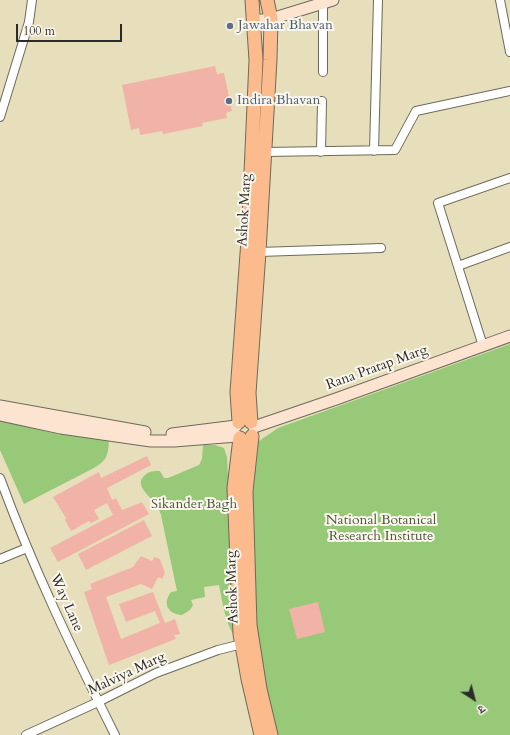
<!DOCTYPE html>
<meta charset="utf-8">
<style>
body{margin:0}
#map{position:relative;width:510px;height:735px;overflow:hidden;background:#e7dfbb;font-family:Cardo,"Noto Serif Devanagari",serif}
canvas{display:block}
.north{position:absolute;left:454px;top:679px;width:40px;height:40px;-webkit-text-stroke:3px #fbf7ec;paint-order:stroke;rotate:144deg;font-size:11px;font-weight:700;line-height:16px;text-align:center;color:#2b2b2b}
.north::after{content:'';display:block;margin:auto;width:14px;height:18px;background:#2b2b2b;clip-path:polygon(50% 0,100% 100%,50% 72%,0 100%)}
.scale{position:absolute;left:16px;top:24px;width:106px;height:18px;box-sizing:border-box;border:2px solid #2b2b2b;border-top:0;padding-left:5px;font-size:12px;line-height:14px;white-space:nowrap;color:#2b2b2b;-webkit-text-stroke:3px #fbf7ec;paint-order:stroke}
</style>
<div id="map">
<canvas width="510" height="735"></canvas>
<div class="north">उ</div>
<div class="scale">100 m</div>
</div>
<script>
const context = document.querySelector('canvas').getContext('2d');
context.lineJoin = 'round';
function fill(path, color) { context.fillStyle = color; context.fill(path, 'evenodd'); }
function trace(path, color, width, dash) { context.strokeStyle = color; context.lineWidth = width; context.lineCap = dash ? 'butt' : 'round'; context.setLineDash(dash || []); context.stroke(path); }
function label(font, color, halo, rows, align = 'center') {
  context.font = font + ' Cardo,serif'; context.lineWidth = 4; context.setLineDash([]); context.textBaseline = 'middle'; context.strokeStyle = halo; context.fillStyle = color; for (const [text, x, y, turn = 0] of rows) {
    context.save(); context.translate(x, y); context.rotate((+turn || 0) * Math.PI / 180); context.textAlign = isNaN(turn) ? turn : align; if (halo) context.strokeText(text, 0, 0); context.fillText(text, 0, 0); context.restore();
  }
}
fill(new Path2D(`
 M510 344V735H276L258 653 249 480 256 443 278 428Z
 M0 422 109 440C108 456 107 460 94 468L24 504 0 450Z
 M203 445H215L224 448 227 457 236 637C226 628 222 599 219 585L204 587 205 597 191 600 193 605 190 610 182 615C168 614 162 604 171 592L177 591 161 515C160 512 158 507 156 504 150 496 133 485 145 475 149 471 154 471 160 471L164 478H168L199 465 202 459Z`), '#98c978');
fill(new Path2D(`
 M215 66 217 74 224 73 232 111 226 113 227 118 202 123 203 126 163 134 162 131 140 135 139 128 131 130 122 85Z
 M147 456 151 465 107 488 112 500 116 498 122 510 142 502 149 514 58 562 50 548 113 515 107 503 94 510 99 519 91 523 89 521 71 531 65 520 66 518 53 497 99 472 101 478Z
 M144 520 152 536 86 570 78 554Z
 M141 556 152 561 154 557 160 559 165 573 162 579 158 577 152 589 141 584 106 597 121 639 160 623 155 611 126 622 119 604 153 592 165 623 175 619 180 634 174 635 176 639 109 665 84 592 92 589 90 584 133 567Z
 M318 602 325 632 297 639 289 609Z`), '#f1b2a7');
const street = new Path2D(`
 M500 0 510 52
 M323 72V3
 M0 117 29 22 32 0
 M374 151 378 0
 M264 152 395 150 416 111 510 91
 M321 152 322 101
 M259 252 381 248
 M458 266 510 247
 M483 346 438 203 510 178
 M0 478C32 566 73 651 115 735
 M0 559 27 548
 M26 735 98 702 156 673 218 650 242 644`);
const secondary = new Path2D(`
 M253 21 271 19 333 0
 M0 406 145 432
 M0 415 61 428 151 441H174L237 436
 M254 427 336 399 510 336
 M172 434 236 426`);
const primary = new Path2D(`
 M239 422 237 392 248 240 256 60 252 0
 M251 422 249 393 259 252 270 60 271 19 267 0
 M252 436 246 491 250 625 260 689 271 735
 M240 438 234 488 240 634 248 679 261 735`);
trace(street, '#6d6a5d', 10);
trace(secondary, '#6d6a5d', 13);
trace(primary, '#6d6a5d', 15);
trace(street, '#fff', 8);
trace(secondary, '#fde4d1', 11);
trace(primary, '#fbbb8c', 13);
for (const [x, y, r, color] of [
 [230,26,4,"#5c6f8a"],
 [229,101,4,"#5c6f8a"]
]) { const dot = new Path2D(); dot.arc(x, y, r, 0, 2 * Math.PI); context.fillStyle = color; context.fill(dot); trace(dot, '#fbf7ec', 1.5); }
label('14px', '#4e5e75', '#fbf7ec', [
 ["Jawahar Bhavan",238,26],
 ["Indira Bhavan",237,101]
], 'left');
label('14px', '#2b2b2b', '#fbf7ec', [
 ["Ashok Marg",245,210,-87],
 ["Rana Pratap Marg",377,368,-20],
 ["Ashok Marg",233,587,-92],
 ["Way Lane",66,603,66],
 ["Malviya Marg",127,674,-25]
]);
label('14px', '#4c5a42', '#fbf7ec', [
 ["Sikander Bagh",194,505],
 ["National Botanical",381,521],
 ["Research Institute",381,537]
]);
</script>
